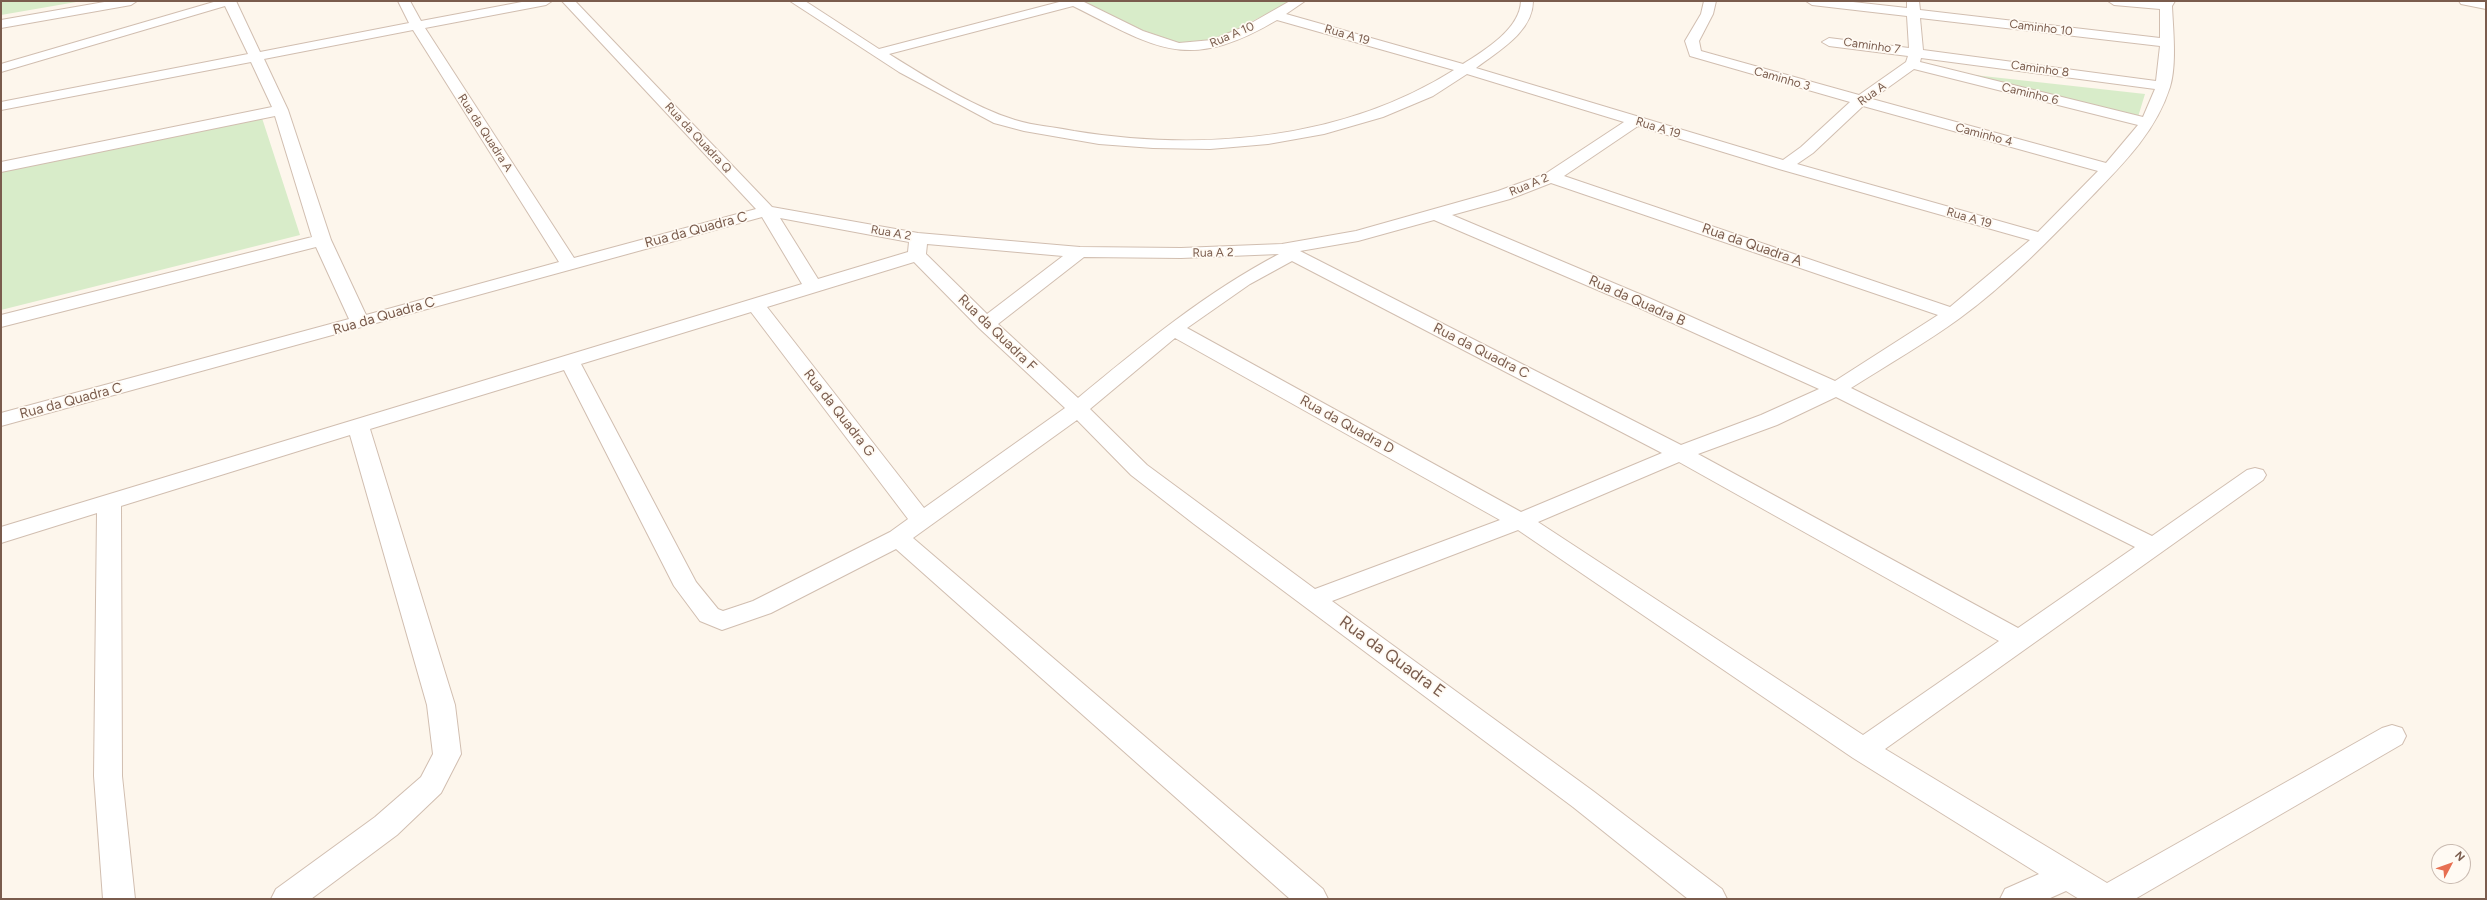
<!DOCTYPE html>
<style>
body{margin:0}
#map{position:relative;width:2487px;height:900px;overflow:hidden;background:#fdf6ec;font-family:Figtree,sans-serif}
canvas{display:block}
.frame{position:absolute;inset:0;border:2px solid #7a5c4d;pointer-events:none}
.north{position:absolute;left:2431px;top:844px;width:40px;height:40px;box-sizing:border-box;background:#fffaf3;border:1px solid #cabbb1;border-radius:50%;rotate:49deg;font-size:11px;font-weight:700;line-height:16px;text-align:center;color:#7a5c4d}
.north::after{content:'';display:block;margin:auto;width:14px;height:18px;background:#e76f51;clip-path:polygon(50% 0,100% 100%,50% 72%,0 100%)}
</style>
<div id="map">
<canvas width="2487" height="900"></canvas>
<div class="frame"></div>
<div class="north">N</div>
</div>
<script>
const context = document.querySelector('canvas').getContext('2d');
context.lineJoin = 'round';
function fill(path, color) { context.fillStyle = color; context.fill(path, 'evenodd'); }
function trace(path, color, width, dash) { context.strokeStyle = color; context.lineWidth = width; context.lineCap = dash ? 'butt' : 'round'; context.setLineDash(dash || []); context.stroke(path); }
function label(font, color, halo, rows, align = 'center') {
  context.font = font + ' Figtree,sans-serif'; context.lineWidth = 3.5; context.setLineDash([]); context.textBaseline = 'middle'; context.strokeStyle = halo; context.fillStyle = color; for (const [text, x, y, turn = 0] of rows) {
    context.save(); context.translate(x, y); context.rotate((+turn || 0) * Math.PI / 180); context.textAlign = isNaN(turn) ? turn : align; if (halo) context.strokeText(text, 0, 0); context.fillText(text, 0, 0); context.restore();
  }
}
fill(new Path2D(`
 M1 1H82L1 15Z
 M1071 1H1289L1290 2 1207 44 1167 45Z
 M1947 72 2145 94 2138 117Z
 M262 118 300 235 1 310V172Z`), '#d8ecc9');
const minor = new Path2D(`
 M110 1H137L131 5 1 28V20Z
 M217 1H236L260 52 409 23 398 1H410L421 21 527 1H552L546 5 425 28 574 258 756 209 562 1H575L772 207 918 233 1080 247 1181 248 1282 244 1356 231 1498 191 1545 174 1624 122 1467 74 1433 96 1383 117 1324 134 1268 144 1210 149 1153 148 1099 144 1024 131 994 123 899 72 790 1H805L879 49 1063 1H1082L1143 31 1179 43 1212 40 1246 26 1290 1H1305L1286 14 1463 64C1485 50 1520 29 1521 1H1533C1533 32 1498 51 1476 68L1783 160 1801 147 1850 102 1690 56 1685 41 1701 14 1704 1H1716L1713 14 1699 41 1701 51 1859 95 1906 62 1908 56 1829 46 1822 42 1829 38 1909 48 1907 16 1812 5 1806 1H1844L1907 8V1H1919L1920 10 2160 38V9L2114 5 2108 1H2175L2172 6C2173 30 2177 64 2170 87 2156 131 2125 162 2093 195 2051 238 2009 282 1960 318 1926 343 1887 365 1851 388L2152 536 2247 470 2255 468 2263 470 2266 475 2263 480 1885 749 2107 883 2382 728 2392 725 2402 728 2406 736 2402 744 2135 899H2079L2066 891 2048 899H2000L2005 889 2039 874 1853 758 1518 530 1332 601 1593 791 1722 889 1727 899H1688L1573 807 1194 524 1131 475 1077 420 913 538 1323 889 1328 899H1290L896 549 771 613 722 630 700 621 674 586 564 370 370 429 455 705 461 754 441 793 397 835 311 899H271L276 889 375 817 421 777 433 754 427 705 350 435 121 506 122 776 135 899H103L94 776 97 513 1 543V527L802 284 762 217 1 426V413L349 319 316 247 1 327V315L312 237 275 116 1 172V162L272 107 251 62 1 110V102L248 54 225 6 1 72V64ZM1073 6C1157 48 1187 73 1277 20L1454 70C1343 140 1202 152 1074 131 1055 127 1034 126 1015 120 973 107 926 77 889 54ZM1920 18 2160 46 2156 81 1923 50ZM413 30 559 262 366 315 331 240 288 110 264 59ZM1921 58 2155 89 2143 117 1920 62ZM1914 69 2138 125 2106 163 1872 99ZM1863 106 2098 171 2038 232 1797 164 1813 153ZM1638 126 1779 169 2030 240 1950 307 1564 176ZM1551 183 1938 315 1835 381 1649 298 1452 215 1510 199ZM780 218 909 242 908 252 818 279ZM1434 220 1635 306 1819 389 1761 415 1681 445 1300 251 1358 241ZM927 244 1063 256 987 314 926 254ZM1279 254C1205 293 1142 345 1078 398L998 324 1084 257 1181 258ZM1292 261 1662 453 1521 512 1187 328 1250 284ZM914 262 979 328 1065 408 924 508 767 307ZM751 312 908 519 890 532 753 601 723 611 718 609 696 582 581 364ZM1175 338 1500 520 1315 589 1147 465 1090 409ZM1836 397 2135 547 2018 628 1698 454 1777 425ZM1679 462 1999 641 1863 735 1538 522Z
 M2459 1H2486V9L2461 4Z`);
trace(minor, '#d1beb0', 2);
fill(minor, '#fff');
label('12px', '#7a5c4d', '#fffaf3', [
 ["Caminho 10",2041,28,7],
 ["Rua A 10",1232,35,-23],
 ["Rua A 19",1347,35,16],
 ["Caminho 7",1872,46,8],
 ["Caminho 8",2040,69,8],
 ["Caminho 3",1782,79,16],
 ["Rua A",1872,94,-35],
 ["Caminho 6",2030,94,14],
 ["Rua A 19",1658,128,17],
 ["Rua da Quadra A",485,133,57],
 ["Caminho 4",1984,135,15],
 ["Rua da Quadra Q",698,138,47],
 ["Rua A 2",1529,185,-22],
 ["Rua A 19",1969,218,16],
 ["Rua A 2",891,233,10],
 ["Rua A 2",1213,253,-1]
]);
label('14px', '#7a5c4d', '#fffaf3', [
 ["Rua da Quadra C",696,230,-15],
 ["Rua da Quadra A",1752,245,19],
 ["Rua da Quadra B",1637,301,24],
 ["Rua da Quadra C",384,316,-16],
 ["Rua da Quadra F",997,333,44],
 ["Rua da Quadra C",1481,351,27],
 ["Rua da Quadra C",71,401,-15],
 ["Rua da Quadra G",839,413,52],
 ["Rua da Quadra D",1347,425,29]
]);
label('17px', '#7a5c4d', '#fffaf3', [
 ["Rua da Quadra E",1392,657,36]
]);
</script>
